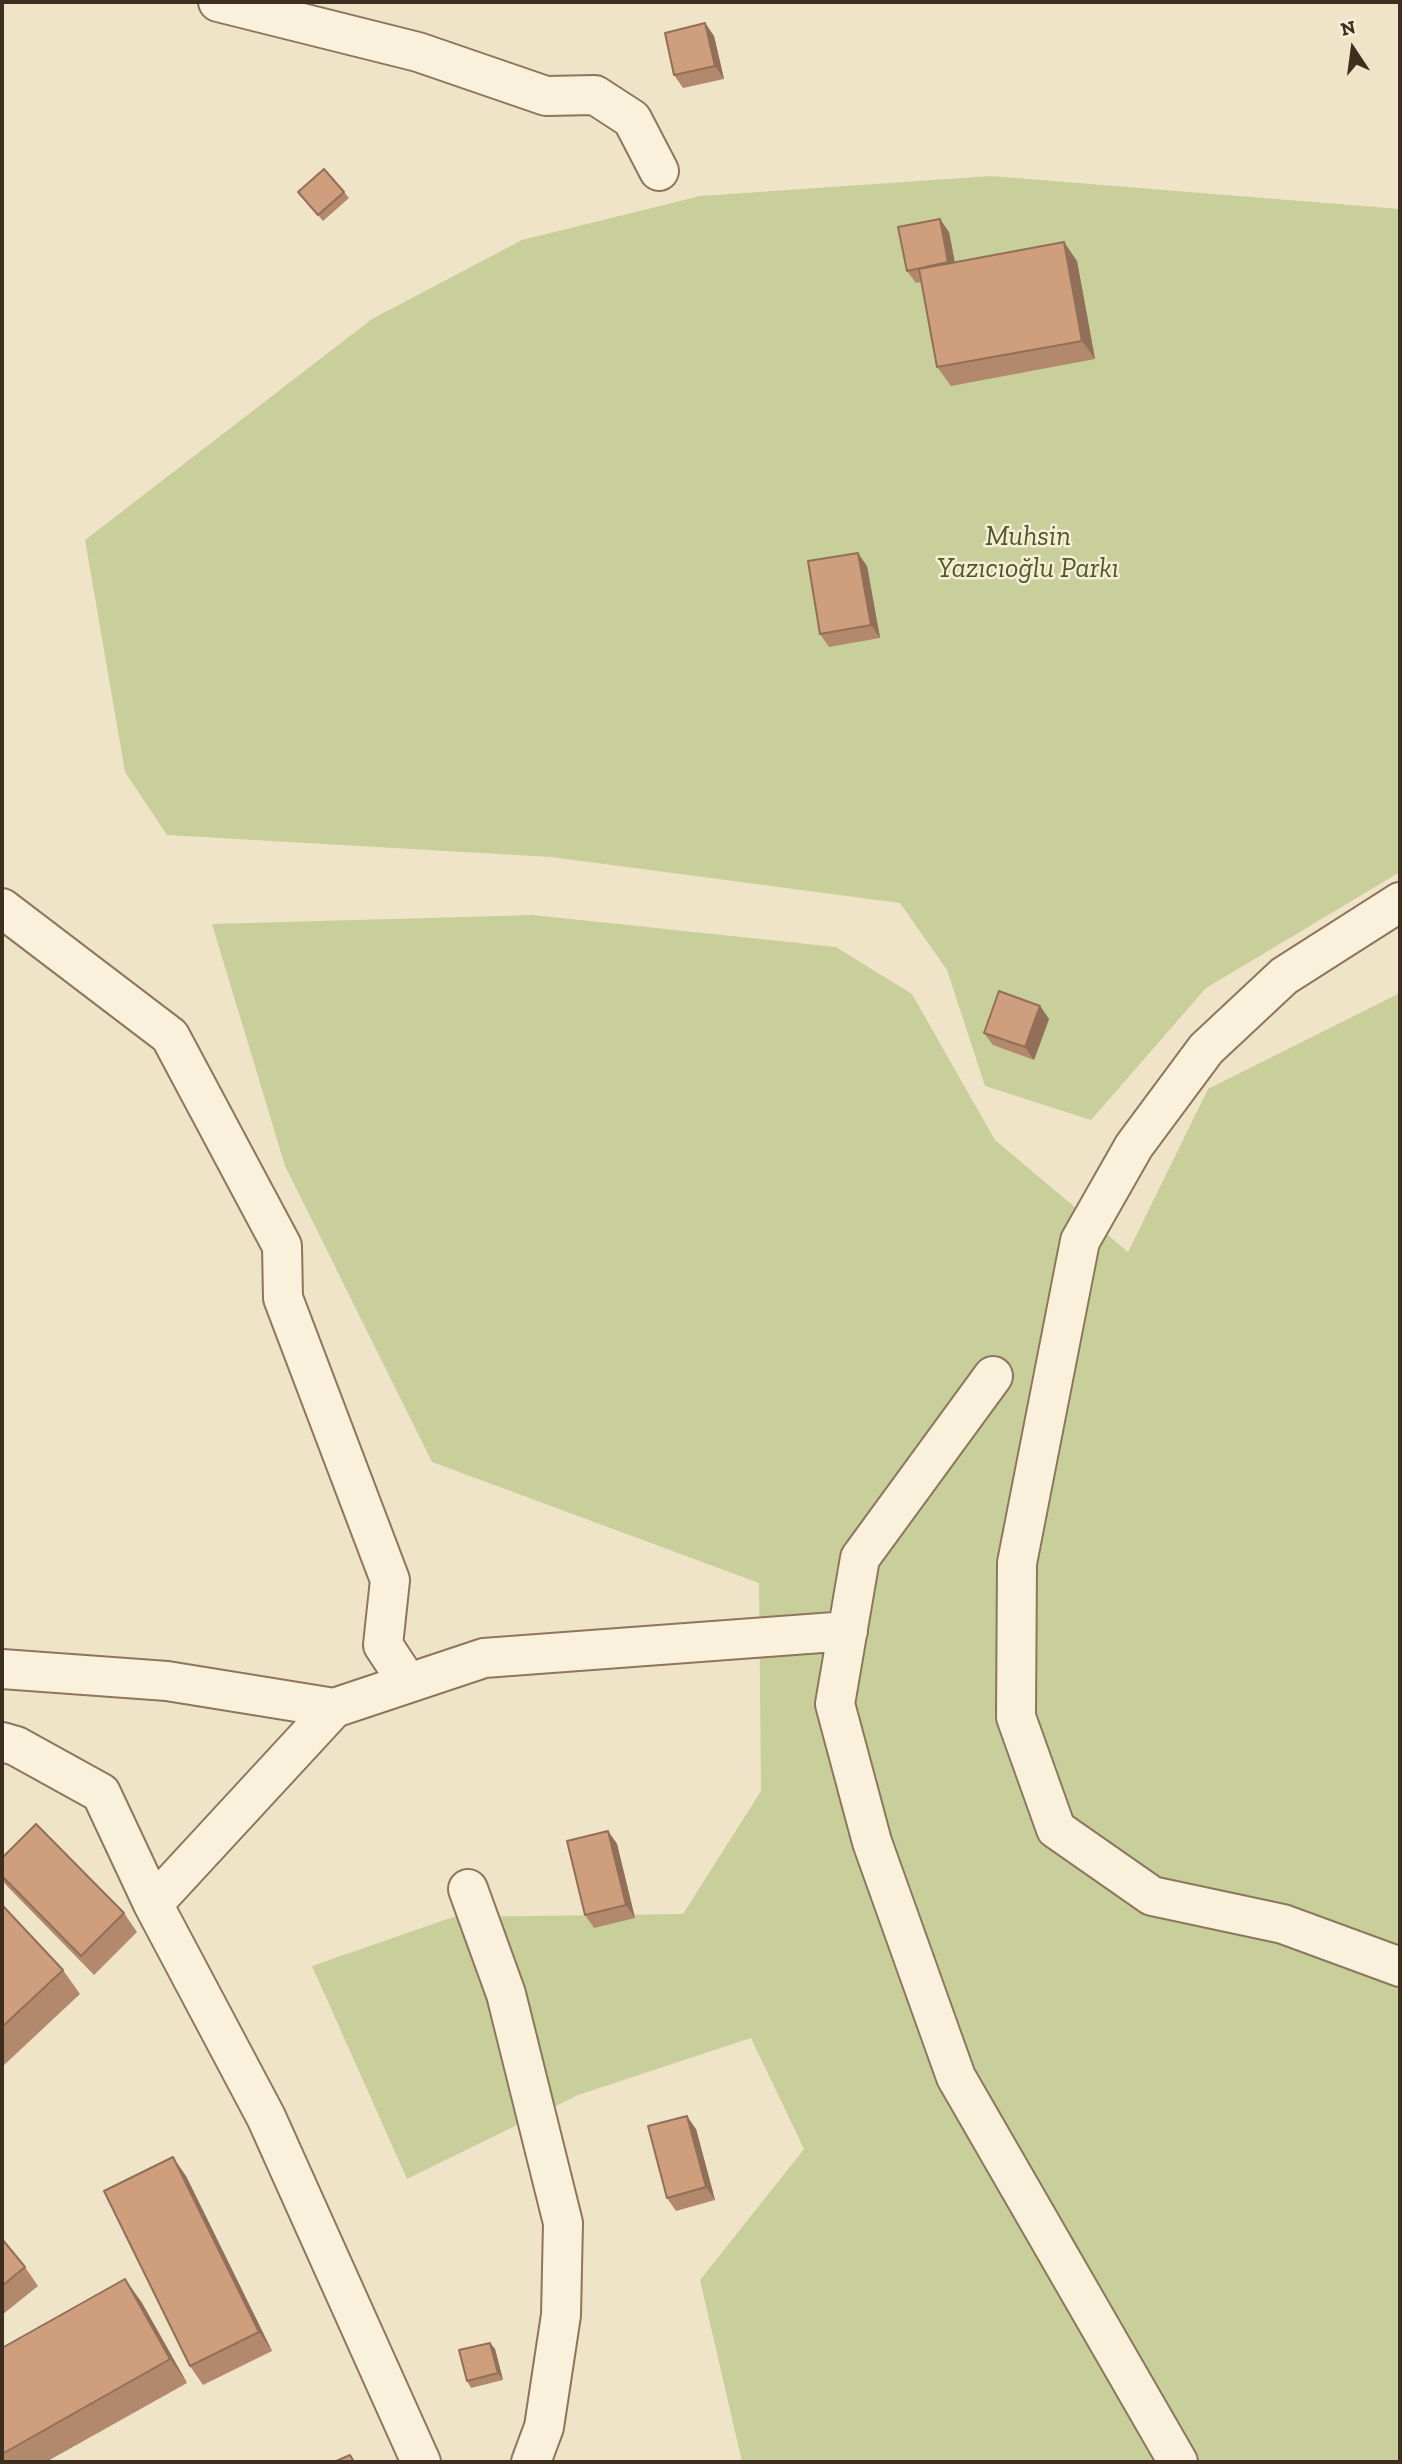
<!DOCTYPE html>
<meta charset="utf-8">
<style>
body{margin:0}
#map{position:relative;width:1402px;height:2464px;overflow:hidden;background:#f0e4c8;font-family:"Zilla Slab",serif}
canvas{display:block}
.frame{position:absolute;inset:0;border:4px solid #3d2e20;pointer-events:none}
.north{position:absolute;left:1318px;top:14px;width:70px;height:70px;-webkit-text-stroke:5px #f7eed8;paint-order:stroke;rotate:347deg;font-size:19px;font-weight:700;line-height:28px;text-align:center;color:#3d2e20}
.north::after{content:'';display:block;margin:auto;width:24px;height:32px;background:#3d2e20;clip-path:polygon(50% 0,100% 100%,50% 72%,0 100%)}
</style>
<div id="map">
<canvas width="1402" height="2464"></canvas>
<div class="frame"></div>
<div class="north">N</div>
</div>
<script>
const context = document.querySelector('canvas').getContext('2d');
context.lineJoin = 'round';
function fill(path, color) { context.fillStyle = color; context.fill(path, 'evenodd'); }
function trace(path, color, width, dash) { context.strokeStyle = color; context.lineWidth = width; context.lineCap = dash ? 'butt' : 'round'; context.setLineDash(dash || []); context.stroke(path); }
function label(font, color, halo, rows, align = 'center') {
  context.font = font + ' "Zilla Slab",serif'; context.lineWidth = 5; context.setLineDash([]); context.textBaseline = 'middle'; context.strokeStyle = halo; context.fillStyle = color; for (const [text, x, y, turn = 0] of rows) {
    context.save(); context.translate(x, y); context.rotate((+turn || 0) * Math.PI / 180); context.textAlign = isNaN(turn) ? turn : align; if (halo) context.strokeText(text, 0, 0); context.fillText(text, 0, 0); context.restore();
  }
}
fill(new Path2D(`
 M991 176 1400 209V872L1206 988 1091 1120 985 1086 947 970 900 903 551 857 167 835 125 772 85 540 372 319 522 240 700 196Z
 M533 915 836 947 912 994 995 1140 1128 1252 1208 1089 1400 993V2462H742L700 2280 804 2149 751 2038 578 2095 407 2179 312 1966 453 1917 683 1914 761 1791 759 1583 432 1462 285 1166 212 924Z`), '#c9cf9b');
const minor = new Path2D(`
 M218 2 418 52 546 96 595 95 632 119 659 171
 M1400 902 1284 976 1206 1049 1134 1146 1080 1241 1017 1563 1016 1717 1056 1829 1152 1896 1283 1924 1400 1967
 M2 908 170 1036 282 1246 283 1298 390 1580 383 1645 408 1683
 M993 1376 860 1558 835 1704 872 1842 956 2077 1178 2462
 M2 1669 167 1681 334 1708
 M2 1742 16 1746 101 1793 153 1904 266 2117 421 2462
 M468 1889 506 1994 563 2223 561 2315 544 2427 531 2462
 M153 1904 334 1708 484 1658 848 1631`);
trace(minor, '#8d765c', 42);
trace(minor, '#faf1dc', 38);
fill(new Path2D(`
 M705 23 714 36 724 79 683 88 674 75Z
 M298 192H344L349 198 323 221Z
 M949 232 955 262 1077 261 1095 359 951 386 937 367 921 282 916 283 907 271Z
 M867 566 880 638 829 647 820 634Z
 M1040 1006 1049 1019 1034 1060 993 1045 984 1033Z
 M608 1831 617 1844 635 1918 594 1928 585 1915Z
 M2 1858 124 1913 137 1932 94 1975 6 1885 2 1880Z
 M2 1905 63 1970 80 1994 2 2067Z
 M696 2129 715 2200 676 2211 667 2198Z
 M186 2176 272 2351 203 2385 190 2366Z
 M2 2239 25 2267 38 2286 2 2315Z
 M125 2279 142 2303 187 2383 46 2462H2V2348Z
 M490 2343 495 2349 503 2380 471 2388 467 2381Z`), '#b2896c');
fill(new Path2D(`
 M705 23 714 36 724 79 715 66Z
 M940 219 949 232 957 275 948 262Z
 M1064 242 1077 261 1095 359 1082 341Z
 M858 553 867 566 880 638 871 625Z
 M1040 1006 1049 1019 1034 1060 1025 1047Z
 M608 1831 617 1844 635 1918 626 1905Z
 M687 2116 696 2129 715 2200 706 2187Z
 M173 2157 186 2176 272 2351 259 2332Z
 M125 2279 142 2303 187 2383 170 2359Z
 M490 2343 495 2349 503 2380 498 2373Z`), '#916f58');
const building = new Path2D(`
 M705 23 715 66 674 75 665 33Z
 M324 169 344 192 318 215 298 192Z
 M940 219 948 262 907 271 898 227Z
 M1064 242 1082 341 937 367 919 269Z
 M858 553 871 625 820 634 808 561Z
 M999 991 1040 1006 1025 1047 984 1033Z
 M36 1824 124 1913 81 1956 2 1876V1858Z
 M608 1831 626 1905 585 1915 567 1841Z
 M2 1905 63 1970 2 2027Z
 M687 2116 706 2187 667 2198 648 2126Z
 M173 2157 259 2332 190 2366 104 2191Z
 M2 2239 25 2267 2 2286Z
 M125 2279 170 2359 2 2454V2348Z
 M490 2343 498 2373 467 2381 459 2350Z
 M350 2455 354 2462H334Z`);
fill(building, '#cf9f7d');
trace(building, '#916f58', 2);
label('italic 28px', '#4d5a26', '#f7eed8', [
 ["Muhsin",1028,537],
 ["Yazıcıoğlu Parkı",1028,569]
]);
</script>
